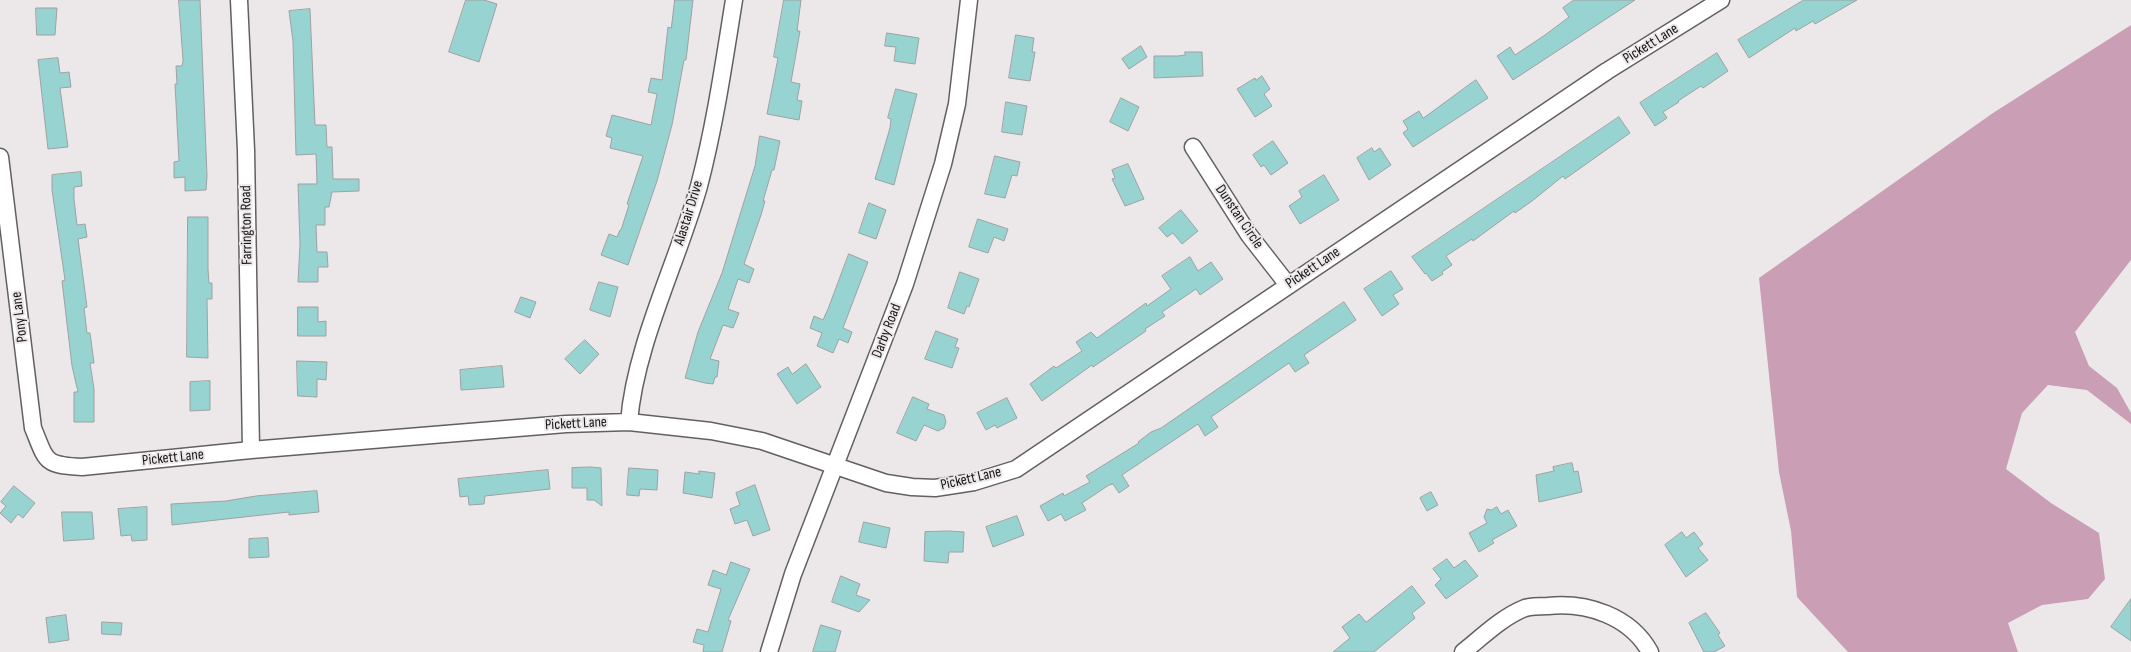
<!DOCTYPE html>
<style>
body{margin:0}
canvas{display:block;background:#ece8ea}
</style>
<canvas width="2131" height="652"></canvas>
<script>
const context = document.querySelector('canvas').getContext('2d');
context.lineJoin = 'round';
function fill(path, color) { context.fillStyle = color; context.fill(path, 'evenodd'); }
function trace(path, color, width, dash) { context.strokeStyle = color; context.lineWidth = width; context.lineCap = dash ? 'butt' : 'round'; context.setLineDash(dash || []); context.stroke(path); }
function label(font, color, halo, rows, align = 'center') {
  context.font = font + ' "Sofia Sans Condensed",sans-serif'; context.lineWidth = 4; context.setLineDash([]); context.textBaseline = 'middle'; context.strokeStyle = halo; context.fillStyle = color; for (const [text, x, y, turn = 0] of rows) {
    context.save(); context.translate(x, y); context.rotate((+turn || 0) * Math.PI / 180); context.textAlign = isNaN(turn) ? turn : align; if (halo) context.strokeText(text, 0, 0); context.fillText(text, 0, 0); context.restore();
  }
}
fill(new Path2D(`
 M2131 25V260L2075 332 2089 366 2117 388 2131 413V424L2087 390 2048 385 2022 413 2006 469 2051 503 2099 533 2105 579 2088 599 2042 605 2008 623 2018 652H1848L1797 597 1791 531 1779 472 1759 278 1993 113Z`), '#ca9eb5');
const building = new Path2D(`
 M179 0H200L207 176 206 190 185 191V177L174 178V162L179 161 175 84H177L176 66H182L183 61Z
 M466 0H484L497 4 479 62 449 52Z
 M675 0H693L686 60H684L672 125 657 181 628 265 601 255 609 234 617 237 620 230H621L629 205 627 204 643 156 610 148 612 138 606 136 612 115 651 125 657 94 648 92 651 78 662 80 668 27 671 28Z
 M784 0H801L797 31H800L791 82 800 84 797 100 802 101 799 120 767 114 778 58 774 57Z
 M1574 0H1635L1513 80 1497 56 1510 47 1515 55 1545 35 1569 17 1563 8Z
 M1804 0H1857L1815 24 1813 21 1796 31 1795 28 1749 58 1738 40Z
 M36 8H57L55 35H37Z
 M310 9 315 125H326L327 147H332L333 179H359V191L332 192 329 207H325V225H316L317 252H327L328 267H318V282H298L300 244 298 184H317L316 154 296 155 293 41 289 11Z
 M887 33 919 38 915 64 894 61 896 47 885 46Z
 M1016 35 1034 38 1032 52H1035L1030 81 1009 78Z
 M1141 46 1147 57 1129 69 1122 59Z
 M1185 52H1202L1203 76 1154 78V56H1178L1185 55Z
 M1717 53 1728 71 1703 88 1701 86 1678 101 1679 102 1663 112 1667 118 1655 126 1640 103Z
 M58 58 60 73 69 72 71 87 60 88 68 147 48 149 38 60Z
 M1262 76 1270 89 1264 94 1272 106 1255 117 1237 89 1255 78 1256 80Z
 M1476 80 1488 98 1413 147 1403 133 1408 129 1403 121 1419 111 1423 118Z
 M896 89 917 94 894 185 875 179 890 128 891 119 888 118Z
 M1121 98 1139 107 1128 131 1110 122Z
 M1006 102 1027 106 1022 135 1002 132Z
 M1619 117 1630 133 1565 179 1563 176 1532 201 1515 213 1514 211 1473 241 1472 239 1446 256 1452 265 1442 272 1443 274 1432 281 1426 273 1425 274 1412 257Z
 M760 136 780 141 774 170H772L763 201H765L761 215 744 264 754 269 749 283 738 279 728 309 739 313 733 328 723 325 710 359 719 361 717 377H715L713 384 705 383 685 378 698 332 722 273 755 166Z
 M1273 141 1288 163 1271 175 1264 165 1261 167 1253 155Z
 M1372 148 1374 152 1380 148 1391 165 1369 180 1357 158Z
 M995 156 1020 162 1017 176 1012 175 1005 198 985 194Z
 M1128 164 1144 199 1125 206 1112 179 1115 178 1112 170Z
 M81 172 82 186 74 187V199L77 225 85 224 87 237 78 239 87 307 84 308 87 333H90L94 363H90L94 389V422H74V392H78L72 366 62 281 65 280 52 190V175Z
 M1324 175 1339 200 1300 224 1289 206 1302 197 1299 191Z
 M869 203 886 210 876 239 859 233Z
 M1181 210 1198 231 1182 244 1173 233 1167 237 1159 228Z
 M188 217H208V269L209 283H212V299H207L208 358 187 357Z
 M978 219 1008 229 1004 241 994 237 988 253 969 247Z
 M849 254 868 262 843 328 852 332 848 343 839 339 833 353 817 346 822 333 810 328 814 316 823 320 828 309Z
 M1190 257 1198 271 1211 262 1223 279 1200 295 1196 289 1162 312 1165 316 1145 329 1146 331 1093 367 1092 365 1042 401 1030 384 1054 366 1056 368 1082 351 1076 342 1091 332 1097 338 1146 303 1147 306 1171 289 1162 276Z
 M1391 271 1403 289 1393 295 1399 304 1382 316 1364 289Z
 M960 272 979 279 969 307 967 306 964 314 948 308Z
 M599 282 618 287 610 317 590 310Z
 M521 297 536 302 530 318 515 312Z
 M1344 302 1356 320 1304 355 1309 363 1295 372 1289 363 1211 417 1218 427 1205 436 1198 424 1122 475 1129 486 1119 493 1113 484 1109 485 1082 503 1086 510 1065 521 1061 514 1048 521 1040 506 1063 493 1064 496 1090 482 1086 476 1139 443 1138 442 1151 432 1161 428Z
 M298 307H318V322L326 321V336H298Z
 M936 331 958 339 955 347 959 348 952 368 925 359Z
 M585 340 599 354 580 374 565 359Z
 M297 361 327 362 326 380 317 379V397L298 396Z
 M806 364 821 387 797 404 777 374 788 367 792 374Z
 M502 366 504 387 461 390 460 370Z
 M210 381V410L190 411V382Z
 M913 397 929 404 927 409 944 415 946 422 944 428 938 431 924 425 916 441 897 433Z
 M1007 398 1017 418 997 428 995 425 986 430 977 413Z
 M1572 463 1574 472 1578 471 1582 492 1539 502 1536 475 1554 471 1553 467Z
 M591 467 601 468 602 506 594 500H587V488H572V468Z
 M629 468 658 470 657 490 640 489 639 496 627 495Z
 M548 470 550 489 485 496 484 504 469 505 468 496 460 497 458 479Z
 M699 471 715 473 712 498 683 493 685 472 699 474Z
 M755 485 770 530 753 536 747 520 735 524 730 509 740 505 736 493Z
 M14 486 35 503 23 518 18 514 11 523 0 513 6 506 1 502Z
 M317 491 319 512 289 515V512L172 525 171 504 226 501 256 496Z
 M1431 492 1438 505 1427 511 1420 498Z
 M147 507V540L132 541 131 535 121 536 118 509Z
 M1497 507 1501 514 1508 510 1517 526 1492 540 1494 543 1479 552 1469 533 1487 523 1484 517 1487 509 1491 510Z
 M62 512H92L94 539 64 541Z
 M1017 516 1024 535 993 547 986 527Z
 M864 522 890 528 886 548 859 542Z
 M949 531 964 532 963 552H949L948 563 924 561 925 532Z
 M1682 532 1686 538 1694 532 1703 544 1698 548 1708 560 1686 577 1665 545Z
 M268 538 269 557 249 558V539Z
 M1447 559 1454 568 1465 560 1478 576 1446 599 1435 585 1441 579 1433 569Z
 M731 562 750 569 728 620 731 621 722 652H703L704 645 693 642 697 629 708 632 721 589 708 585 713 570 726 575Z
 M841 576 860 584 856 595 870 600 859 612 832 602Z
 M1412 586 1425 603 1412 613 1415 618 1374 652H1333L1350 638 1342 627 1359 614 1366 622Z
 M2131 599V641L2111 627Z
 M1706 613 1720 633 1718 635 1725 646 1714 652H1704L1689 623Z
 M66 615 69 640 49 643 46 618Z
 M102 622 122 623 121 635 102 634Z
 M821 625 841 631 835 652H813Z`);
fill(building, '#97d3d0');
trace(building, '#9ea2a1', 1);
const street = new Path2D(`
 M239 0 246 150 251 450
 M1193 147 1249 235 1288 285
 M0 157 33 428C47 462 44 465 82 467L251 450 566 424 629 422 711 431 762 441 886 483 912 487 935 488 974 482 1016 469 1607 71 1721 0
 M629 422C635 345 678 261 699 186 715 125 724 62 734 0
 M769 652 793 574 905 284 943 164 957 104 969 0
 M1463 652C1482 637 1502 617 1525 608 1532 606 1541 606 1548 606 1587 602 1630 616 1650 652`);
trace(street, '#636061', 19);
trace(street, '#fff', 16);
label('15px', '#161415', '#ece8ea', [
 ["Pickett Lane",1651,44,-32],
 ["Alastair Drive",689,213,-73],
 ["Dunstan Circle",1239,217,56],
 ["Farrington Road",247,225,-91],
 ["Pickett Lane",1313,268,-34],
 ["Pony Lane",20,317,-97],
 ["Darby Road",887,331,-69],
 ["Pickett Lane",576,424,-3],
 ["Pickett Lane",173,458,-6],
 ["Pickett Lane",971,479,-13]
]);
</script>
